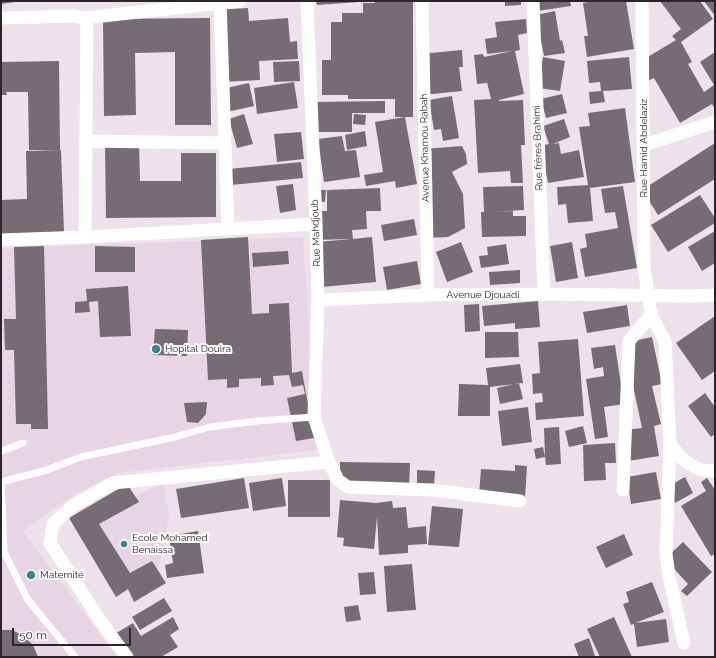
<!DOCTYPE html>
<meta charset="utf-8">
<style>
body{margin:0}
#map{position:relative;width:716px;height:658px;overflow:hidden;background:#ede2eb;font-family:Raleway,sans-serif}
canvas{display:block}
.frame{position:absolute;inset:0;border:2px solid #292528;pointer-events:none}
.scale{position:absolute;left:12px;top:628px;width:119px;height:18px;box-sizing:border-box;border:2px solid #292528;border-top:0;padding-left:5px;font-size:12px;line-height:14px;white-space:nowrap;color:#292528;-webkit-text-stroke:3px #fff;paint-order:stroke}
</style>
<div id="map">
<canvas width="716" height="658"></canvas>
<div class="frame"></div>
<div class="scale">50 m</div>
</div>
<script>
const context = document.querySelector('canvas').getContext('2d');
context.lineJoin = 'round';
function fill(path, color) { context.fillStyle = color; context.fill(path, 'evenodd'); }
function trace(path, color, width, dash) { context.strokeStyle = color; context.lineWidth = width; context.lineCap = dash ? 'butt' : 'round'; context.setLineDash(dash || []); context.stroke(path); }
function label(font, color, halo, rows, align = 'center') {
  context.font = font + ' Raleway,sans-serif'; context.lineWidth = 4; context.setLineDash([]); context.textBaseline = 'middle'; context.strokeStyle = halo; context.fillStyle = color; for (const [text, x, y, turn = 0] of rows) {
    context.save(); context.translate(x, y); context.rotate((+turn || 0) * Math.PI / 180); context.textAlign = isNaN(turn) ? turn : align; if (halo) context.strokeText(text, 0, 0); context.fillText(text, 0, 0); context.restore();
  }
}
fill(new Path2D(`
 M303 237 317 450 118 473 75 494 37 520 23 532 117 657H1V248Z
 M164 483 169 517 158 571 166 583 134 602 128 590 116 597 69 518 127 484 135 496Z`), '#e7d5e3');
fill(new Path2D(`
 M1 1H15V2L1 4Z
 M316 1H359V2L317 5Z
 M375 1H413V117H395V99H348V95H322V60H331V22H342V13H363V3H375Z
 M505 1H521V5L505 6Z
 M536 1H570L571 6 538 11Z
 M593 1H626L634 49 587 57 584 36H588L583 3Z
 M660 1H700L713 19 681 42 692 62 688 64 704 92 714 85 700 62 715 52V109L712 104 680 123 654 78 646 82 636 64 676 40 672 36 681 29Z
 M704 1H715V16Z
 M248 8 249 21 288 18 290 42 297 41 298 59 259 61 260 80 222 82 214 10Z
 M555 11 560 41 562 40 565 53 544 56 536 15Z
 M210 18 211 125H175V52L135 53 136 115 104 116 103 19Z
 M526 19 527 33 518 35 520 50 515 51 524 94 499 100V101L523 100 525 145H521L523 183H511L510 171 478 173 474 100 491 99 486 78 487 83 477 84 474 55 483 54 484 57 512 51 487 54 485 39 497 37 495 22Z
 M462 50 463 67H459L462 91 423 95 420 54Z
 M543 57 565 61 560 91 538 88Z
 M629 57 632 89 603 91 605 102 590 104 589 92 601 91 600 82 589 83 587 61Z
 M59 61 60 150H29L28 92H6L7 95H1V62Z
 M299 61 300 81 274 82 273 62Z
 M294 82 298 108 257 114 254 88Z
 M249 83 254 106 222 113 217 90Z
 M562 94 567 113 546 118 541 99Z
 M452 96 459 138 443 141 441 129 434 130 429 100Z
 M385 101V113H352V132H311V102Z
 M625 108 635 182 590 188 593 221 568 223 566 204 558 205 557 187 588 185 579 127 590 126 588 113Z
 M244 114 253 144 237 148 229 119Z
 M354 114 366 115 365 125 353 124Z
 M405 117 417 184 396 188 395 181 366 186 364 175 383 172 375 122Z
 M564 119 570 137 553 144 559 143 561 154 579 150 584 177 548 183 541 146 549 144 543 126Z
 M365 131 367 146 347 150 345 135Z
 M301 132 304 159 277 162 274 134Z
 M342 136 345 151 356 150 360 177 324 182 318 139Z
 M139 143 140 181H181V153H216V217L106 218 105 144Z
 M715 143V179L658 215 642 190Z
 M462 146 466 154 467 164 452 172 463 194 465 228 448 237 427 238 424 149Z
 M61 150 64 232 1 234V200L27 199 26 151Z
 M301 162 303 178 231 185 229 169Z
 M293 184 296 210 280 213 276 186Z
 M523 186 524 210 491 212 513 211V216H526V236L482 237 481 212H484L483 187Z
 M623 186 637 268 585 277 580 249 587 247 585 234 618 228 615 212 605 213 601 189Z
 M380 188 381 211H366L367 229 352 230 353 239 372 237 376 282 322 287 317 242 351 239 314 240 313 211H327V190Z
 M317 190H326L325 202 316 201Z
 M700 195 715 218V223L668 252 651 225Z
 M414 219 417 235 384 241 381 225Z
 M715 231V263L702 271 688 247Z
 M248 237 252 314 269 313V304L289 303 292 373 302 371 314 438 296 441 287 398 305 394 303 385 292 387 289 375 273 376 274 385 261 386V378L239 379V387L227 388V379L208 380 201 240Z
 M461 242 473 272 447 282 436 252Z
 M572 242 578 278 556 282 550 246Z
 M506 244 509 264 481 268 479 256 488 255 487 247Z
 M44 246 48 429H31V424H16L14 350H5L4 319H16L14 247Z
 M95 246 135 247V272H95Z
 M288 251 289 264 253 267 252 253Z
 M417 261 421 284 387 290 383 267Z
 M520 270V283L490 285 489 272Z
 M128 286 131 336 100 337 98 301 89 302 90 312 75 313V302L87 301 86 289Z
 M538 301 540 327 515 329V323L484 326 482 306Z
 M479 304 480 331 465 332 464 305Z
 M627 305 630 326 587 333 583 312Z
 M715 316V371L702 380 676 343Z
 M155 329 188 330 187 356 153 355Z
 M485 332H518L519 357 485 358Z
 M652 337 662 384 652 386 661 424 654 426 659 456 628 461 624 430 642 428 624 343Z
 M578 339 584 416 536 420 535 403 543 402 542 393 533 394 532 374 540 373 538 342Z
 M615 345 624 404 604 407 608 437 595 439 586 379 604 376 603 367 594 369 591 348Z
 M520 364 523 383 490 387V416H458L459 384 488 385 486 368Z
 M519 383 523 399 500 404 497 388Z
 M705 393 715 407V434L711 437 688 406Z
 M207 402 206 414 198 423 187 422 184 403Z
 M528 407 532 442 502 446 498 411Z
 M583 426 587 443 569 447 565 431Z
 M559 427 561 464 546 465 545 457 536 459 534 449 543 447 545 457 544 428Z
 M615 443 616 463H605L606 480 584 481 583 445Z
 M340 462 410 463 409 488H340Z
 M515 465 527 466 525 498 479 495 481 469 515 471Z
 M417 470 435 471 434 487H417Z
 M656 472 661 499 631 504 627 477Z
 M685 477 693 493 675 503 667 487Z
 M244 478 249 508 181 518 176 489Z
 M282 478 286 506 253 511 249 483Z
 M707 478 715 490V554L711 556 681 506 706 491 701 482Z
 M288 480H330V517H288Z
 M127 484 139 502 99 524 130 573 152 561 166 583 134 602 128 589 116 597 69 518Z
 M340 500 376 503 392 501 393 508 406 507 408 528 426 526 427 544 408 545V553L379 555 377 517 374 549 343 546 344 538 337 537Z
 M432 506 463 509 459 547 428 545Z
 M198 531 204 573 167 578 165 565 173 563 169 536Z
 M624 534 633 555 606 568 596 547Z
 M683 542 712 572 687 596 681 591 688 584 665 559Z
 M412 564 416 610 387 612 384 566Z
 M374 572 376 594 360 595 358 573Z
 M652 582 664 612 635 623 666 619 669 642 637 647 634 624 631 625 623 604 629 602 626 592Z
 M164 598 172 611 140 630 132 617Z
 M358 605 361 620 346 622 344 607Z
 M173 617 179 629 170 635 178 647 161 657H119L108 638 133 623 141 636Z
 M614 617 632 657H600L587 629Z
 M1 630H12L24 636 33 645 38 657H1Z
 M589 638 595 656 592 657H579L574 644Z`), '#766c74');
trace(new Path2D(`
 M1 451 23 443
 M1 482 47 470 81 457 175 437 210 427 257 421 314 417
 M1 482 4 552 28 600 75 657`), '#fff', 7);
trace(new Path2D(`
 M220 1 228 229
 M307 1 316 224 318 300 314 417 329 462 338 480 348 487 432 490 520 501
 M422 1 428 295
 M533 1 544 294
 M642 1 644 267 651 315 665 341 670 443 680 457 691 465 701 470 715 471
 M1 18 75 16 84 18 87 27 85 237
 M84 18 240 1
 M86 141 225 143
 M644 145 715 122
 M1 240 85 237 316 224
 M318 300 428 295 544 294 691 296 715 295
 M670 443 666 554 669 576 684 643
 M623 490 629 341 651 315
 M127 657 99 619 50 543 53 524 74 505 113 483 329 462`), '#fff', 13);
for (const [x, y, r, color] of [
 [156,349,5,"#3d848d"],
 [124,544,4,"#3d848d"],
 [31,575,5,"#3d848d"]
]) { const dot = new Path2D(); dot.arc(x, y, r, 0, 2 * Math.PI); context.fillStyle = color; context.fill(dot); trace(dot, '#fff', 1.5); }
label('10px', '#292528', '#fff', [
 ["Avenue Khamou Rabah",425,148,-91],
 ["Rue frères Brahimi",538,148,-92],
 ["Rue Hamid Abdelaziz",644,148,-90],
 ["Rue Mahdjoub",316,233,-92],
 ["Avenue Djouadi",483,295]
]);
label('10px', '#292528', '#fff', [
 ["Hopital Douira",165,349],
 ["Ecole Mohamed",132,538],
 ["Benaissa",132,550],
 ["Maternité",40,575]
], 'left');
</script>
